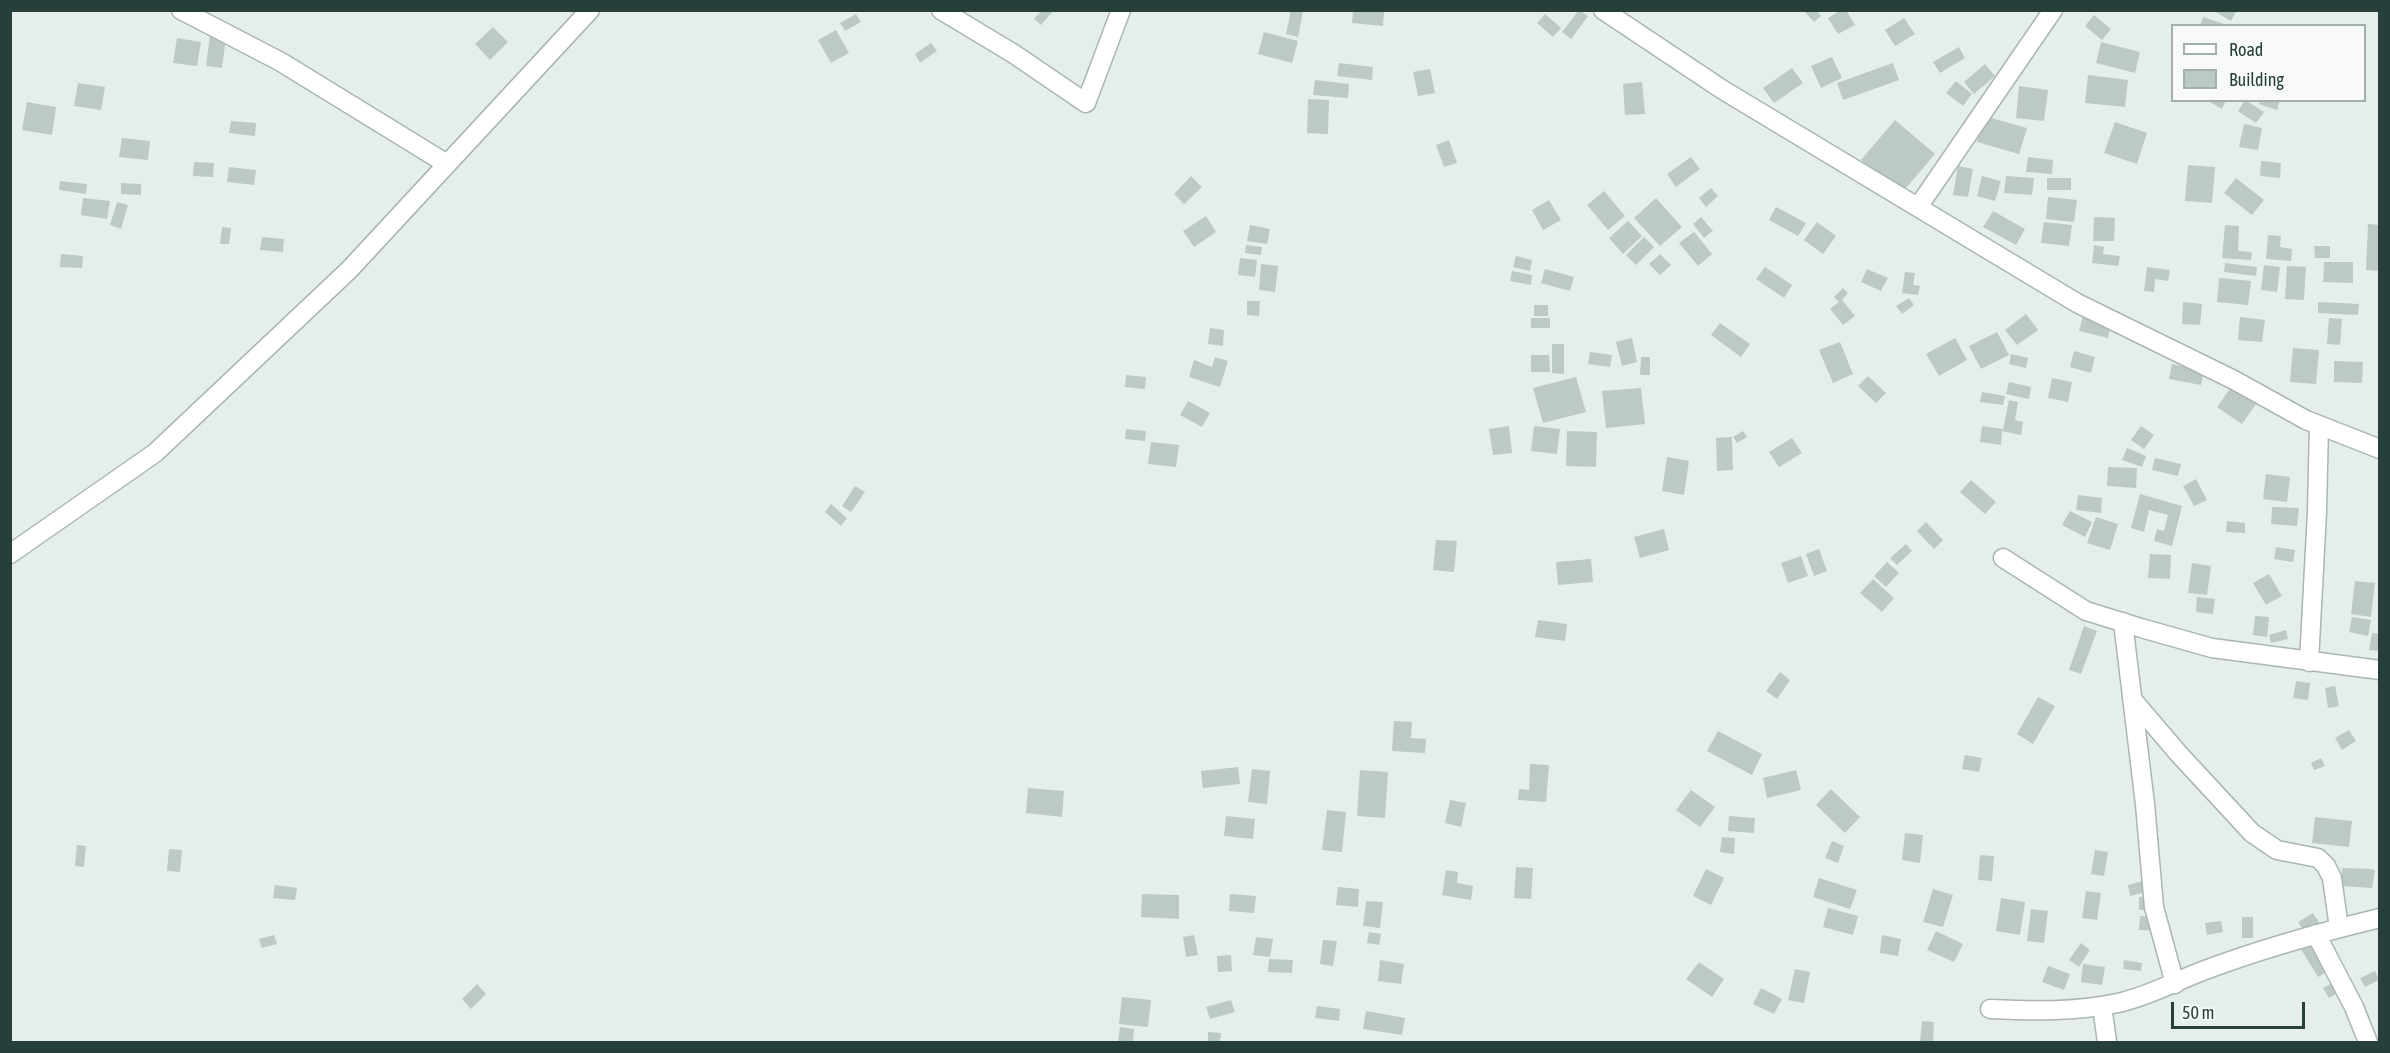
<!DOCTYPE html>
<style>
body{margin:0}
#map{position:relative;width:2390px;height:1053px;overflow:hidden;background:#e6eeeb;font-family:"Asap Condensed",sans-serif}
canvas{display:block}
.frame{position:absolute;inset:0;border:12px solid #263f3a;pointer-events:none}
.legend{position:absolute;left:2171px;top:24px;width:195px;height:78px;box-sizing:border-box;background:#f7faf9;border:2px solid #a3afad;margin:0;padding:8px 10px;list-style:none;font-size:18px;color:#263f3a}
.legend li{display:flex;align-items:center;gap:12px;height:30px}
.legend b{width:30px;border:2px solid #a3afad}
.scale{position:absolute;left:2171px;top:1002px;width:134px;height:27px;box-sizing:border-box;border:3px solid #263f3a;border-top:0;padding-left:8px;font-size:18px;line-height:21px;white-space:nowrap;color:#263f3a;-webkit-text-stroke:4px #f7faf9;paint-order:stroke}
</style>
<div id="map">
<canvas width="2390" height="1053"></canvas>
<div class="frame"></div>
<ul class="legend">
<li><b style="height:8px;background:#fff"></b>Road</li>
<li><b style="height:16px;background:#bcc9c4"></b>Building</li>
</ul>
<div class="scale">50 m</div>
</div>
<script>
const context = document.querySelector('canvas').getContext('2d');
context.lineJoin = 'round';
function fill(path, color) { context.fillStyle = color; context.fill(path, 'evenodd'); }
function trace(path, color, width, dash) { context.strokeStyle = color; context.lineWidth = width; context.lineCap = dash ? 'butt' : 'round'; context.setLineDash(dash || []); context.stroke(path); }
fill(new Path2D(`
 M1042 10H1054L1041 25 1034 19Z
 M1291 10 1303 12 1298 37 1286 34Z
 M1353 10 1384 12 1383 26 1352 23Z
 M1579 10 1588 16 1571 39 1562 32Z
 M1803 10H1816L1821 16 1814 22Z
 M1841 10H1846L1855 25 1838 34 1828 18Z
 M2212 10H2237L2231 21Z
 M856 14 861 22 845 31 840 23Z
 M1545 14 1561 28 1553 37 1537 23Z
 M2094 15 2111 29 2102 40 2085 26Z
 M2203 17 2227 25V26H2200Z
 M1904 18 1915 34 1895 46 1885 30Z
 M493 27 508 42 490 60 475 44Z
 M836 30 849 53 831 63 818 40Z
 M1264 32 1298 41 1292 63 1258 54Z
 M210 35 226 38 222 68 206 66Z
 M177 38 201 42 197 66 173 63Z
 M2101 42 2140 52 2135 73 2096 63Z
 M931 43 937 51 920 63 915 54Z
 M1959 47 1965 58 1940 73 1933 62Z
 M1832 57 1842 78 1821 88 1811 66Z
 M1339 63 1373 67 1372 80 1337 76Z
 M1893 63 1899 80 1843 100 1837 83Z
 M1985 64 1995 76 1974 94 1964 82Z
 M1792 68 1803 83 1774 103 1763 88Z
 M1430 69 1435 93 1418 96 1413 72Z
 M2088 75 2128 80 2125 107 2085 103Z
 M1315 80 1349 84 1348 98 1313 95Z
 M1956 81 1972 94 1963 106 1946 93Z
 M1642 82 1645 114 1625 115 1623 84Z
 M78 83 105 87 101 110 74 106Z
 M2019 86 2048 90 2044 121 2016 118Z
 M1308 99 1329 100 1328 134 1307 133Z
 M2206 100H2226L2222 109Z
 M2245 100 2264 112 2256 123 2238 111Z
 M2261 100H2280L2277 110 2259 104Z
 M27 102 56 107 52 135 22 130Z
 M1984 116 2027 128 2019 154 1977 142Z
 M1895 120 1935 154 1901 194 1861 160Z
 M231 121 256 123 255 136 229 133Z
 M2115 122 2147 133 2137 164 2104 153Z
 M2244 124 2262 128 2258 150 2239 147Z
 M122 138 150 141 148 160 119 157Z
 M1449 140 1457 163 1444 167 1436 145Z
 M1691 157 1700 169 1676 187 1667 174Z
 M2028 157 2053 160 2052 174 2026 172Z
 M2261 161 2281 163 2280 178 2260 176Z
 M194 162 214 163 213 177 193 176Z
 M2188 165 2215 167 2212 203 2185 201Z
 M1958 166 1973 169 1968 197 1953 195Z
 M229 167 256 170 254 185 227 182Z
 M1191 176 1202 187 1184 204 1174 194Z
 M1982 176 2001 181 1995 201 1977 196Z
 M2006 176 2034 178 2032 195 2004 193Z
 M2047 178H2071V190H2047Z
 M2236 178 2264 200 2252 215 2224 193Z
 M60 181 87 184 86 194 59 190Z
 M121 183 141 184V195L121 194Z
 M1711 188 1718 196 1706 207 1699 198Z
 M1604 191 1625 216 1608 230 1587 205Z
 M2048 197 2077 200 2074 222 2046 219Z
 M83 198 110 201 107 219 81 215Z
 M1656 198 1682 227 1660 246 1634 218Z
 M1549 200 1561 220 1543 230 1532 210Z
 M117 202 128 205 121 229 110 225Z
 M1776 207 1806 223 1798 236 1769 220Z
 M1993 211 2025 229 2016 245 1983 227Z
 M1206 216 1216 232 1194 247 1183 231Z
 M1701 217 1713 231 1704 238 1693 224Z
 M2094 217 2115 218 2114 241H2093Z
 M1628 221 1642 236 1623 254 1609 238Z
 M1817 222 1836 236 1823 254 1804 240Z
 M2044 222 2072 225 2069 246 2041 243Z
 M2368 224 2380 225V271L2366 270Z
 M1250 225 1270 229 1267 244 1247 241Z
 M2225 225 2239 226 2238 251 2252 252 2251 260 2222 258Z
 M222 227 231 228 229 244H220Z
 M1694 232 1712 254 1698 266 1679 243Z
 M2268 235 2281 236 2280 247 2292 249 2291 261 2266 259Z
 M262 237 284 239 283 252 260 250Z
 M1644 237 1654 247 1636 265 1626 255Z
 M1246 245 1262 247 1261 255 1245 253Z
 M2094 245 2104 247 2103 254 2120 256 2118 266 2092 263Z
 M2314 246H2330V258H2315Z
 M61 254 83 256 82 268 60 267Z
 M1660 254 1671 265 1660 275 1649 264Z
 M1516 256 1532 260 1530 271 1513 267Z
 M1240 258 1257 260 1255 277 1238 275Z
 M2324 262H2353V283L2323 282Z
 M2225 263 2257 267 2256 276 2224 272Z
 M1261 264 1278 266 1275 292 1259 290Z
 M2264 265 2280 267 2277 292 2261 290Z
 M2287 266 2306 267 2304 300 2285 299Z
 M1765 267 1792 285 1784 298 1756 279Z
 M2147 267 2170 270 2168 281 2155 279 2154 292 2144 291Z
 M1545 269 1574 277 1570 291 1541 283Z
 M1867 269 1888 278 1881 291 1861 282Z
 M1512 271 1532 275 1531 285 1510 281Z
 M1905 272 1915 273 1913 285 1920 286 1918 295 1902 293Z
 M2219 278 2251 281 2248 305 2217 302Z
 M1843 288 1848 293 1842 300 1855 316 1843 325 1830 309 1839 302 1834 297Z
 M1909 298 1914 305 1902 314 1896 306Z
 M1247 301H1260L1259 316 1247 315Z
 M2183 302 2202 304 2200 325 2182 324Z
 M2318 302 2359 304 2358 315 2318 313Z
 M1534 305H1548V316H1534Z
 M2026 314 2038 330 2017 345 2005 330Z
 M2083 316 2111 322 2108 338 2079 331Z
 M2240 317 2265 320 2262 342 2238 340Z
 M1531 318H1550V328H1531Z
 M2329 318 2342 319 2340 345 2327 344Z
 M1720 323 1750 344 1741 357 1711 335Z
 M1210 328 1224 330 1223 346 1208 344Z
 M1997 332 2009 355 1981 369 1969 346Z
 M1632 338 1637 362 1622 366 1616 342Z
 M1955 338 1967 360 1939 376 1926 354Z
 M1840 342 1853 374 1833 383 1819 350Z
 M1552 344H1564V374L1552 373Z
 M2293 348 2319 350 2316 384 2290 382Z
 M2074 351 2095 357 2091 373 2070 367Z
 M1590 352 1612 355 1610 367 1588 364Z
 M2011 354 2028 358 2026 368 2009 364Z
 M1531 355H1549L1550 372H1531Z
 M1215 357 1228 361 1220 387 1189 377 1194 360 1212 367Z
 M1641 357H1650V375H1640Z
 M2334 361 2363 362 2362 383 2334 382Z
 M2172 364 2204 371 2201 385 2169 379Z
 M1126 375 1146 377 1145 389 1125 387Z
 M1868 376 1886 393 1876 403 1858 386Z
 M1576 377 1586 412 1543 423 1533 388Z
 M2052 378 2072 382 2068 402 2048 398Z
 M2009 382 2031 387 2029 399 2006 394Z
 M2232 386 2256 404 2242 424 2217 407Z
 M1641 388 1645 424 1606 428 1602 391Z
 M1982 392 2005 396 2003 405 1980 402Z
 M2009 400 2018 402 2015 420 2023 422 2021 435 2002 431 2001 445 1980 442 1982 426 2003 429Z
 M1188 401 1210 413 1202 427 1180 415Z
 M1509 426 1512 453 1493 455 1489 429Z
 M1534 426 1560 429 1557 454 1531 451Z
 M2141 426 2154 435 2144 449 2131 440Z
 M1126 429 1146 431 1145 441 1125 439Z
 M1567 431 1597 432 1596 467 1566 466Z
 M1743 431 1747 437 1737 443 1733 437Z
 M1732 437 1733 470 1717 471 1716 438Z
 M1792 438 1802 453 1779 467 1769 452Z
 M1151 442 1179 445 1176 467 1148 464Z
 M2127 448 2146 456 2142 467 2122 460Z
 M1667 457 1689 461 1684 495 1662 491Z
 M2155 458 2181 464 2178 476 2152 470Z
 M2108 467 2137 468 2136 488 2107 486Z
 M2266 474 2290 477 2287 502 2263 499Z
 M2196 479 2207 500 2194 506 2183 486Z
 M1971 480 1996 502 1985 514 1960 492Z
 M855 486 865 492 851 512 842 506Z
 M2140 494 2182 506 2172 546 2154 541 2157 529 2164 531 2168 515 2149 510 2144 532 2131 528Z
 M2078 495 2102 498 2101 513 2076 510Z
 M831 504 847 518 841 526 825 512Z
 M2272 507 2299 508 2297 526 2271 524Z
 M2070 511 2092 522 2085 537 2062 525Z
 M2096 517 2118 524 2110 550 2087 543Z
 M2227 521 2245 523V533L2226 532Z
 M1926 522 1943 540 1934 549 1917 531Z
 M1664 529 1669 550 1640 558 1634 537Z
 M1436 540 1457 541 1454 572 1433 570Z
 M1906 544 1912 551 1897 565 1890 558Z
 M2276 547 2295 550 2293 562 2274 559Z
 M1819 549 1827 571 1814 576 1806 554Z
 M2150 554 2171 555 2170 579 2148 578Z
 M1801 556 1808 576 1788 583 1781 563Z
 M1591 559 1593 582 1558 585 1556 562Z
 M1887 562 1899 573 1886 587 1874 576Z
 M2192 563 2211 566 2207 595 2188 593Z
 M2269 574 2282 596 2266 605 2253 583Z
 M1873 579 1894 598 1882 612 1860 593Z
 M2355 581 2375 583 2371 617 2351 614Z
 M2197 597 2215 599 2213 614 2196 612Z
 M2255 616 2269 617 2267 637 2253 635Z
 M2352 617 2371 620 2368 636 2349 632Z
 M1538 620 1567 624 1565 641 1535 637Z
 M2084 626 2097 631 2081 674 2069 670Z
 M2286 630 2288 639 2271 643 2269 635Z
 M2372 633 2380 634V651L2369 650Z
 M1780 672 1790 680 1777 699 1766 691Z
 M2296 681 2310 683 2308 700 2293 698Z
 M2335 686 2339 706 2328 708 2325 688Z
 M2038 697 2055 706 2033 744 2017 734Z
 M1394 721 1412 722 1411 738 1426 739 1425 753 1392 751Z
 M2349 730 2356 741 2342 750 2335 738Z
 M1718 731 1762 754 1752 775 1707 751Z
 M1965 755 1982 758 1979 772 1962 769Z
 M2321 758 2325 766 2314 770 2311 763Z
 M1530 764 1549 765 1546 802 1518 800 1519 789 1529 790Z
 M1238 767 1240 784 1203 788 1201 771Z
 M1252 769 1270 771 1267 804 1248 802Z
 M1360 770 1388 772 1385 818 1357 816Z
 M1796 770 1801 790 1767 798 1763 778Z
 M1028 788 1064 791 1062 817 1026 813Z
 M1831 789 1860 817 1845 833 1816 805Z
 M1691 790 1715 807 1700 827 1676 810Z
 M1450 800 1466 803 1461 827 1445 823Z
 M1327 810 1346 812 1342 852 1322 850Z
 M1226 816 1255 819 1253 839 1224 836Z
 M1729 816 1755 818 1754 833 1728 831Z
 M2315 817 2352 821 2349 847 2312 843Z
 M1905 833 1923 835 1920 863 1902 860Z
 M1722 837 1735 838 1734 854 1720 852Z
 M1832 841 1844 846 1838 863 1825 858Z
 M77 845 86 846 84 867 75 866Z
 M169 849 182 850 180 872 167 871Z
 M2095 850 2108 852 2104 876 2091 874Z
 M1980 855 1994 856 1992 881 1978 880Z
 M1516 867 1533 868 1531 899 1514 898Z
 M2342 868 2373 869 2375 871 2372 888 2341 886Z
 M1706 869 1724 878 1711 905 1693 896Z
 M1446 870 1458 872 1457 883 1473 886 1471 900 1442 895Z
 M1819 878 1857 890 1850 909 1813 897Z
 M2147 880 2150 891 2130 896 2128 885Z
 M275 885 297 888 295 900 273 898Z
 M1338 887 1359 889 1358 907 1336 905Z
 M1933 889 1953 895 1943 927 1923 922Z
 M2086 891 2101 893 2097 920 2082 918Z
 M1142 894 1179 895V919L1141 917Z
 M1230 894 1256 896 1254 913 1229 911Z
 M2139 897H2153V910H2139Z
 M2001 898 2025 902 2020 935 1996 931Z
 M1366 901 1383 902 1380 928 1363 926Z
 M1828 908 1858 916 1853 935 1823 927Z
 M2031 909 2048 911 2044 943 2027 941Z
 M2313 913 2320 924 2305 933 2298 922Z
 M2140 916 2158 917 2156 931 2139 930Z
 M2242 917H2253V938H2242Z
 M2221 921 2223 932 2207 935 2205 923Z
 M1936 931 1963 944 1954 962 1927 950Z
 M1369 932 1381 934 1379 945 1367 943Z
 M274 935 277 944 262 948 259 939Z
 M1194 935 1198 955 1186 957 1183 937Z
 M1882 935 1901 939 1898 956 1880 953Z
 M1256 937 1273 939 1270 957 1253 955Z
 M2313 937 2332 969 2318 977 2299 946Z
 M1323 940 1337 941 1333 966 1320 964Z
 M2081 943 2090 950 2079 967 2069 960Z
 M1231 955 1232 971 1218 972 1217 956Z
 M1269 959 1293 960 1292 973 1268 972Z
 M1380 960 1404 964 1401 984 1378 981Z
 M2124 960 2142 963 2141 971 2123 969Z
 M1699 962 1724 979 1712 997 1686 979Z
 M2083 964 2105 967 2102 985 2081 982Z
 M2048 966 2070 974 2064 990 2042 982Z
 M1795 969 1810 972 1804 1003 1788 1000Z
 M2375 971 2379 980 2365 987 2360 978Z
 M2345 976 2351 986 2329 998 2323 988Z
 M477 984 486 994 471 1009 462 999Z
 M1761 988 1782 999 1774 1014 1753 1004Z
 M1122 997 1151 1000 1148 1027 1119 1024Z
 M1231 1000 1235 1012 1210 1019 1206 1007Z
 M1317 1006 1340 1009 1339 1021 1315 1018Z
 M1366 1011 1405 1018 1402 1035 1363 1029Z
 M1922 1021 1934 1022 1933 1042H1920Z
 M1120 1027 1134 1029 1133 1042H1118Z
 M1208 1032 1221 1033 1220 1042H1208Z`), '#bcc9c4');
const minor = new Path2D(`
 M181 10 281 62 447 164
 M941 10 1014 54 1086 103 1121 10
 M1603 10 1723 90 2077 303 2234 380 2306 420 2380 449
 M1918 207 2053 10
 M10 554 155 453 349 270 590 10
 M2003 558 2086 611 2141 628 2212 648 2380 670
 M2123 622 2145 804 2154 907 2175 984
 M2309 662 2317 512 2319 425
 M2132 699 2178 753 2252 833 2277 850 2318 858 2326 866 2332 878 2339 928
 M2316 934 2354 1007 2368 1042
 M2102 1006 2107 1042
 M1990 1009C2033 1011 2075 1012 2118 1003 2150 996 2177 980 2208 969 2264 948 2322 932 2380 918`);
trace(minor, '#a9b6b2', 21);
trace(minor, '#fff', 18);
</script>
